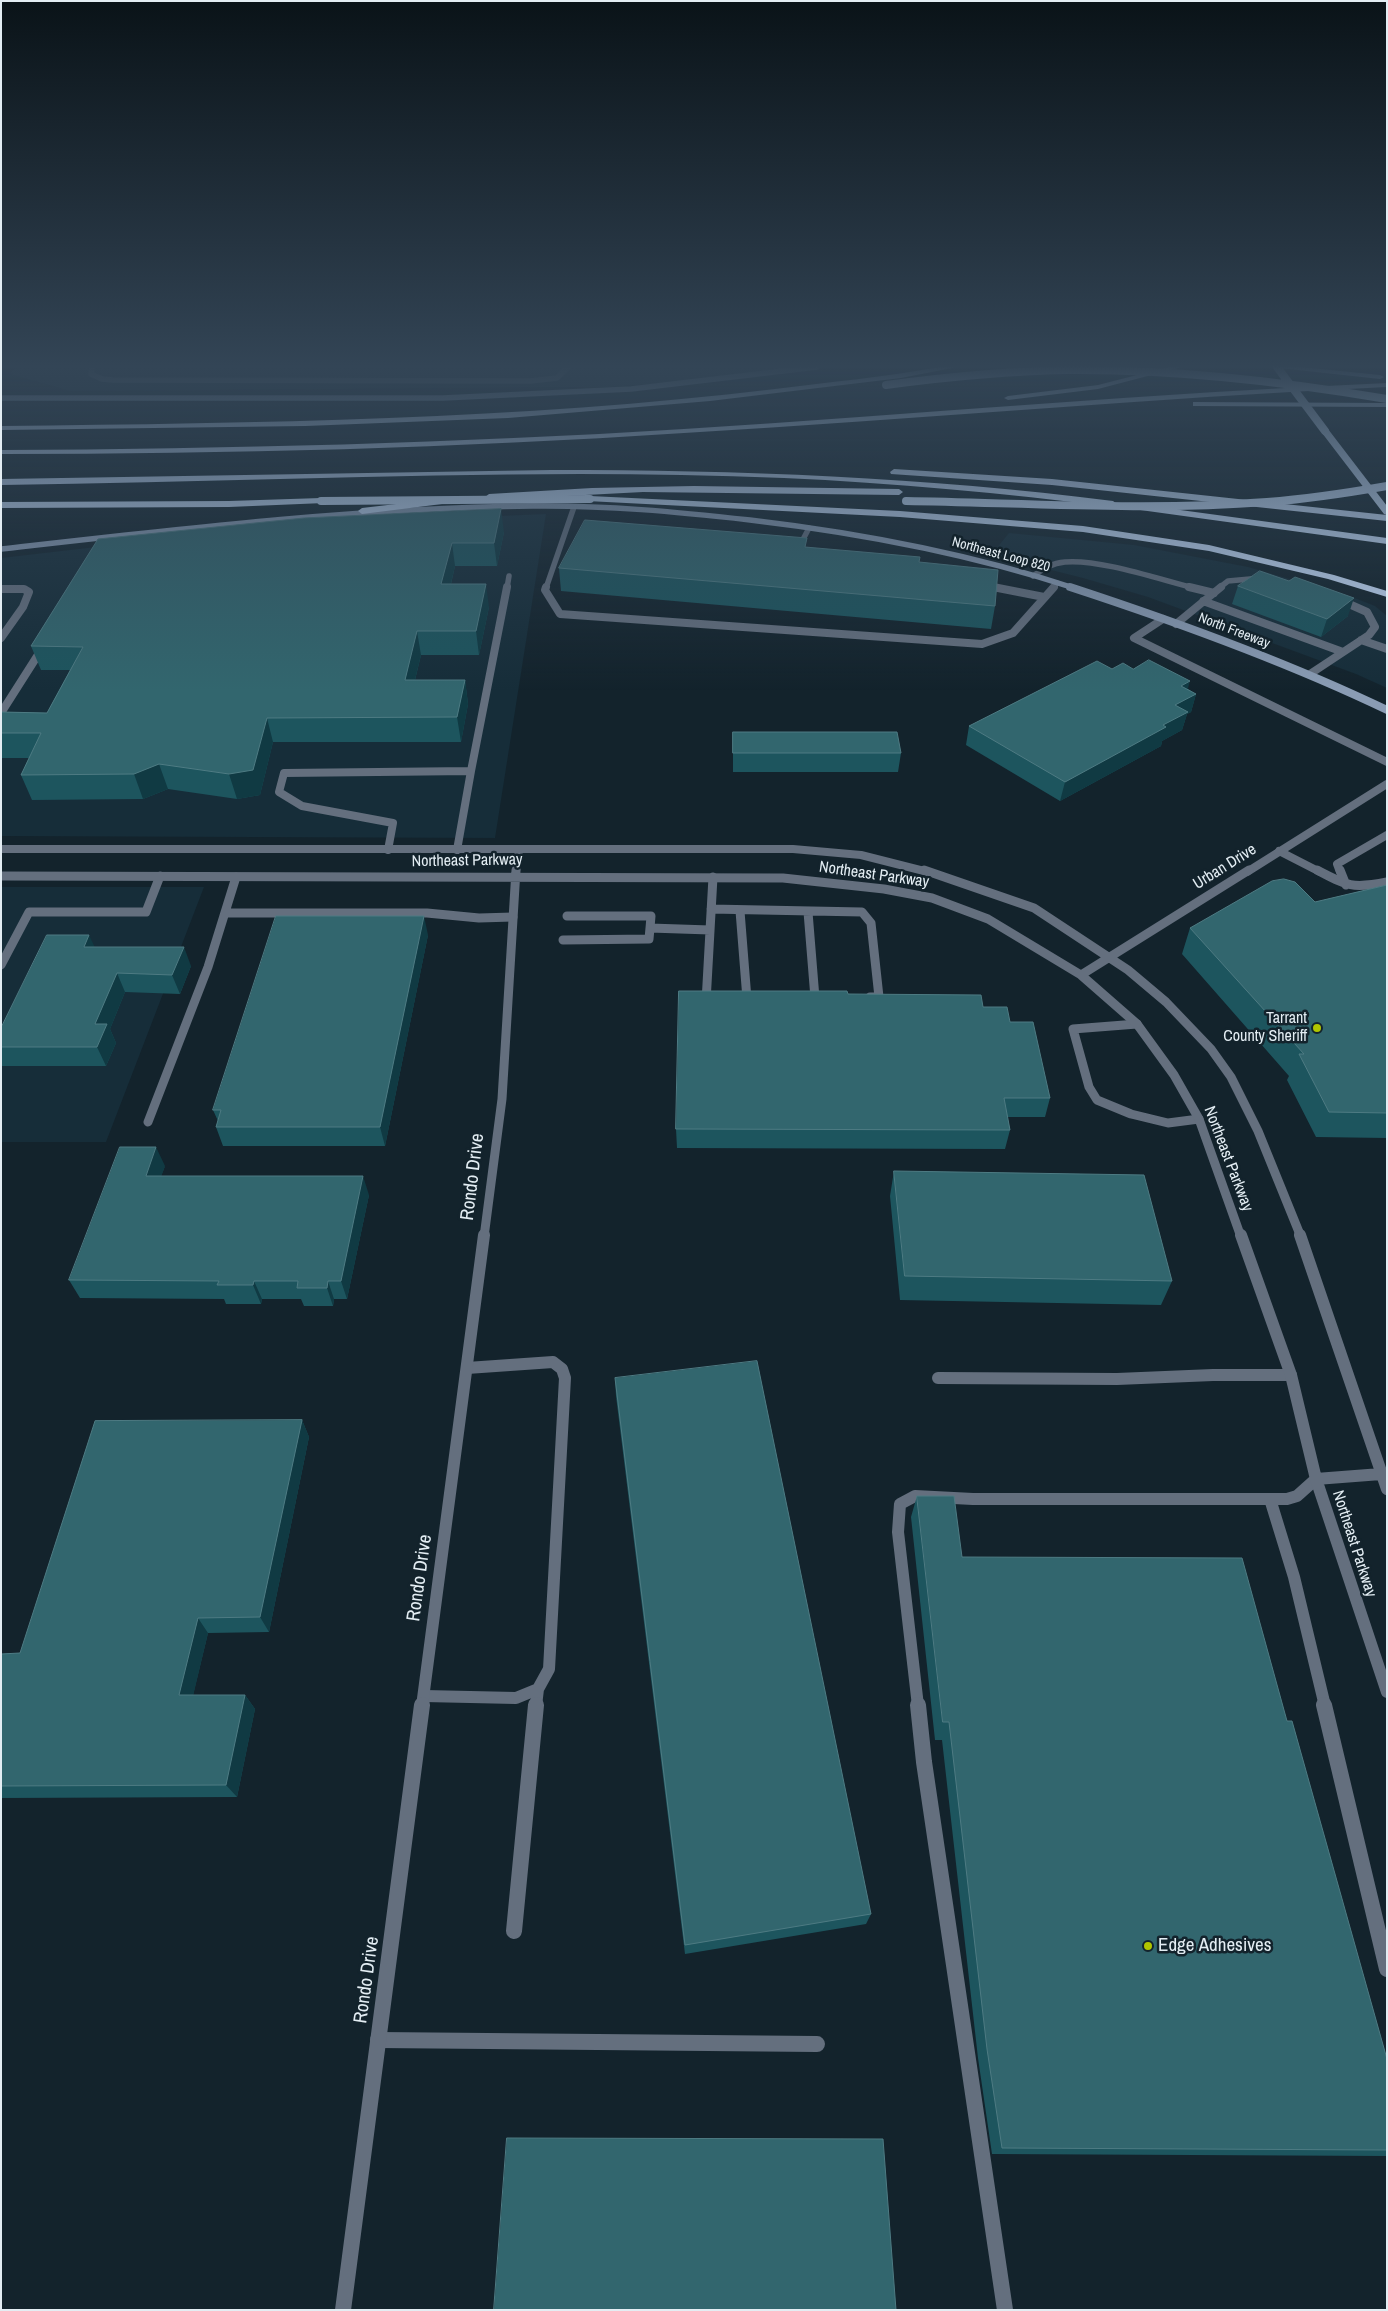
<!DOCTYPE html>
<style>
body{margin:0}
#map{position:relative;width:1388px;height:2311px;overflow:hidden;background:#13232c;font-family:"Archivo Narrow",sans-serif}
canvas{display:block}
.frame{position:absolute;inset:0;border:2px solid #e3edf3;pointer-events:none}
</style>
<div id="map">
<canvas width="1388" height="2311"></canvas>
<div class="frame"></div>
</div>
<script>
const context = document.querySelector('canvas').getContext('2d');
context.lineJoin = 'round';
function fill(path, color) { context.fillStyle = color; context.fill(path, 'evenodd'); }
function trace(path, color, width, dash) { context.strokeStyle = color; context.lineWidth = width; context.lineCap = dash ? 'butt' : 'round'; context.setLineDash(dash || []); context.stroke(path); }
function label(font, color, halo, rows, align = 'center') {
  context.font = font + ' "Archivo Narrow",sans-serif'; context.lineWidth = 5; context.setLineDash([]); context.textBaseline = 'middle'; context.strokeStyle = halo; context.fillStyle = color; for (const [text, x, y, turn = 0] of rows) {
    context.save(); context.translate(x, y); context.rotate((+turn || 0) * Math.PI / 180); context.textAlign = isNaN(turn) ? turn : align; if (halo) context.strokeText(text, 0, 0); context.fillText(text, 0, 0); context.restore();
  }
}
fill(new Path2D(`
 M16 367H807L735 378 610 387 70 391 10 374Z
 M546 514 495 838 1 836V558L148 541 333 523Z
 M1009 533 1134 545 1248 567 1352 597 1375 606 1387 616V688L1356 674 1148 597 1083 578 991 555Z
 M1 887H204L106 1142H1Z`), '#162d39');
trace(new Path2D(`
 M92 367 91 374 102 379 113 380 530 381 557 378 568 367
 M798 549 809 528
 M1033 576C1043 569 1052 563 1065 562 1100 559 1158 579 1194 588
 M983 585 999 588
 M507 588 509 576
 M546 588 574 507
 M1052 588 1057 583
 M1219 588 1228 581 1261 578`), '#646f7e', 5.5);
trace(new Path2D(`
 M546 587 545 590 560 614 982 644 1013 633 1054 587
 M993 587 1044 597
 M1189 587 1214 593
 M1 589H24L29 592 23 607 1 638
 M1203 601 1343 652
 M1163 619 1134 638 1387 762
 M1176 624 1221 587
 M1361 640 1387 649
 M1310 674 1369 635 1375 627 1367 612 1340 600
 M1 713 43 647
 M471 771 507 587
 M388 850 393 823 302 806 279 792 284 773 471 771 457 850
 M1279 851 1320 872
 M1340 872 1337 864 1387 835`), '#646f7e', 8);
trace(new Path2D(`
 M1317 870C1347 886 1353 889 1387 882
 M1340 870 1346 885
 M711 909 862 912 871 923 879 997H870
 M740 911 747 999H751
 M808 912 815 998
 M225 913H427L479 918 513 917
 M567 916H651L650 928
 M563 940 649 939 650 928 710 930
 M1 965 29 912H146L160 876
 M706 1002 713 877
 M1137 1024 1073 1029 1089 1087 1097 1100 1131 1114 1168 1123 1199 1119
 M148 1122 208 967 236 877`), '#646f7e', 9);
trace(new Path2D(`
 M938 1378 1117 1379 1213 1375H1291
 M1270 1499 1294 1577 1325 1706
 M424 1696 516 1698 538 1689 549 1669 565 1378 562 1369 553 1362 467 1368
 M536 1706 538 1689
 M918 1706 898 1532 900 1504 915 1496 973 1499H1287L1297 1496 1316 1479`), '#646f7e', 12);
trace(new Path2D(`
 M918 1705 924 1762 1005 2310
 M1324 1705 1387 1969
 M514 1931 536 1705
 M378 2040 817 2044`), '#646f7e', 16);
trace(new Path2D(`
 M1 849H793L861 855 928 872
 M516 872 519 850
 M1247 872 1387 784`), '#646f7e', 8);
trace(new Path2D(`
 M924 870 1034 908 1128 970 1166 1002 1211 1049 1231 1077 1258 1131 1301 1237
 M1 876 783 878 884 889 932 898 988 919 1081 975 1137 1024 1174 1075 1199 1119 1241 1237
 M1081 975 1249 870
 M484 1237 502 1099 516 870`), '#646f7e', 9);
trace(new Path2D(`
 M1241 1235 1291 1375 1316 1479 1387 1692
 M1300 1235 1387 1489
 M1316 1479 1381 1474
 M422 1706 484 1235`), '#646f7e', 12);
trace(new Path2D(`
 M343 2310 422 1705`), '#646f7e', 16);
trace(new Path2D(`
 M1 398H443L631 389 817 367
 M1 549C178 529 354 508 532 506 605 505 678 512 750 520 860 533 968 553 1074 588`), '#8a9cb4', 5.5);
trace(new Path2D(`
 M1070 587C1177 622 1285 661 1387 710`), '#8a9cb4', 8);
fill(new Path2D(`
 M939 367H957L901 378 710 401 508 418 305 426 1 430V426C260 423 518 420 775 389 830 382 885 377 939 367Z
 M1168 367H1182L1098 389 1008 400 1004 398 1008 396 1098 385Z
 M1270 367H1302L1380 375 1384 377 1380 379Z
 M1387 383V387C1152 398 918 419 684 433 457 448 229 454 1 454V450C229 449 457 443 684 429 918 414 1152 393 1387 383Z
 M1193 402 1387 403V407L1196 406H1193Z
 M1322 429H1328L1387 506V515L1384 514 1322 433Z
 M894 469 1052 479 1387 515V521L1052 485 891 474 890 472Z
 M551 470C739 470 926 477 1113 501L1117 504 1113 507C1004 493 894 483 784 478 524 467 262 482 1 485V479Z
 M694 486 899 489 903 492 899 495 643 492 489 500 485 497 489 494 592 488Z
 M590 496 900 511 1083 526 1209 545 1334 575 1387 591V597L1328 579 1209 551 1083 532 900 517 587 501V497Z
 M321 498 324 499V503L229 507 1 508V502L229 501Z
 M439 499 442 500V504L362 514 358 511 362 508Z
 M1136 504 1387 538V544L1133 509 1132 507Z`), '#c8defc');
trace(new Path2D(`
 M1277 367 1325 431
 M886 385C946 377 1006 371 1067 370 1174 369 1281 381 1387 399
 M321 501 590 499
 M906 501C1026 503 1147 511 1267 502 1307 499 1347 493 1387 486`), '#c8defc', 8);
fill(new Path2D(`
 M504 532 497 566H455L451 584 489 607 479 655H421L415 680H465L468 704 461 742H273L260 795 237 799 168 789 143 799 32 800 21 775 29 758H1V712L47 713 70 670H41L31 646 98 539Z
 M807 547 919 562 995 606 991 629 561 591 559 568Z
 M1238 586 1348 616 1321 637 1232 604Z
 M1112 669H1133L1188 689 1196 694 1191 712 1187 714 1182 730 1162 741 1161 746 1060 801 966 745 969 726Z
 M733 732 901 753 898 772H733Z
 M1387 885V1138L1316 1137 1287 1080 1289 1076 1182 954 1190 928 1315 902Z
 M428 935 385 1146H223L216 1127 218 1121 213 1110Z
 M94 947 191 966 180 994 125 992 110 1029 116 1043 106 1066H2L1 1064V1028Z
 M848 994 983 1007 1010 1022 1050 1098 1045 1117H1007L1010 1130 1005 1149 677 1148 676 1129Z
 M165 1166 161 1176 369 1195 347 1299H334L333 1306H304L301 1299H262L261 1304H226L224 1299 80 1298 69 1280Z
 M894 1171 1172 1281 1161 1305 900 1300 890 1196Z
 M615 1378 871 1914 866 1924 685 1954 616 1396Z
 M302 1420 309 1437 269 1632 208 1633 193 1695H245L255 1709 237 1797 1 1798V1654L20 1653Z
 M917 1496 962 1557 1287 1721 1387 2059V2156L992 2154 978 2058 942 1740H935L911 1517Z`), '#1d555e');
fill(new Path2D(`
 M501 509 504 532 497 566 494 543Z
 M452 543 455 566 445 608 441 584Z
 M486 584 489 607 479 655 476 631Z
 M1354 598 1348 616 1321 637 1327 619Z
 M417 631 421 655 409 704 405 680Z
 M465 680 468 704 461 742 457 717Z
 M1190 681 1185 699 1181 686Z
 M1196 694 1191 712 1187 714 1182 730 1162 741 1161 746 1060 801 1065 782 1163 725 1175 705Z
 M267 718 273 742 260 795 237 799 229 774Z
 M159 764 168 789 143 799 134 774Z
 M424 916 428 935 385 1146 380 1127Z
 M89 935 98 954 84 947Z
 M184 947 191 966 180 994 172 975Z
 M117 973 125 992 110 1029 116 1043 106 1066 97 1047 95 1024Z
 M156 1147 165 1166 155 1194 146 1176Z
 M363 1176 369 1195 347 1299 341 1281Z
 M254 1281 262 1299 261 1304 253 1285Z
 M328 1281 334 1299 333 1306 327 1288Z
 M302 1420 309 1437 269 1632 260 1617Z
 M198 1618 208 1633 190 1709 179 1695Z
 M245 1695 255 1709 237 1797 226 1785Z`), '#103a43');
const building = new Path2D(`
 M501 509 494 543H452L441 584H486L476 631H417L405 680H465L457 717 267 718 253 770 229 774 159 764 134 774 21 775 41 733H1V712L47 713 83 647 31 646 98 539 304 518Z
 M585 520 807 538 805 547 920 557 919 562 998 570 995 606 559 568Z
 M1260 571 1289 581 1295 577 1354 598 1327 619 1238 586Z
 M1149 660 1190 681 1181 686 1196 694 1175 705 1188 712 1163 725 1166 727 1065 782 969 726 1097 661 1112 669 1123 663 1133 669Z
 M733 732H897L901 753H733Z
 M1284 879 1295 882 1315 902 1387 885V1113L1329 1112 1299 1054H1304L1190 928 1272 881Z
 M276 916H424L380 1127H216L221 1110H213Z
 M47 935H89L84 947H184L172 975 117 973 95 1024H107L97 1047H1V1028Z
 M679 991H847L848 994 981 995 983 1007H1007L1010 1022H1033L1050 1098H1004L1010 1130 676 1129Z
 M120 1147H156L146 1176H363L341 1281H328L327 1288H297L298 1281H254L253 1285H217L219 1281 69 1280Z
 M894 1171 1144 1175 1172 1281 905 1276Z
 M757 1361 871 1914 685 1945 615 1378Z
 M302 1420 260 1617 198 1618 179 1695H245L226 1785 1 1786V1654L20 1653 95 1421Z
 M917 1496H954L962 1557 1242 1558 1287 1721H1292L1387 2059V2150L1002 2148 987 2049 949 1722H943Z
 M507 2138 883 2139 896 2310H494Z`);
fill(building, '#32666e');
trace(building, '#4e7b83', 1);
const sky = context.createLinearGradient(0, 0, 0, 691);
sky.addColorStop(0, '#0a1318');
sky.addColorStop(0.53, '#334556');
sky.addColorStop(1, '#33455600');
context.fillStyle = sky;
context.fillRect(0, 0, 1388, 691);
for (const [x, y, r, color] of [
 [1317,1028,5,"#b0c500"],
 [1148,1946,5,"#b0c500"]
]) { const dot = new Path2D(); dot.arc(x, y, r, 0, 2 * Math.PI); context.fillStyle = color; context.fill(dot); trace(dot, '#13232c', 2); }
label('14px', '#e3edf3', '#13232c', [
 ["Northeast Loop 820",1001,555,15],
 ["North Freeway",1234,631,21]
]);
label('16px', '#e3edf3', '#13232c', [
 ["Northeast Parkway",467,861,-1],
 ["Urban Drive",1225,867,-32],
 ["Northeast Parkway",874,875,8],
 ["Northeast Parkway",1228,1159,69],
 ["Northeast Parkway",1354,1544,72]
]);
label('16px', '#e3edf3', '#13232c', [
 ["Tarrant",1307,1019],
 ["County Sheriff",1307,1037]
], 'right');
label('19px', '#e3edf3', '#13232c', [
 ["Rondo Drive",473,1177,-83],
 ["Rondo Drive",420,1578,-82],
 ["Rondo Drive",367,1980,-82]
]);
label('19px', '#e3edf3', '#13232c', [
 ["Edge Adhesives",1158,1946]
], 'left');
</script>
